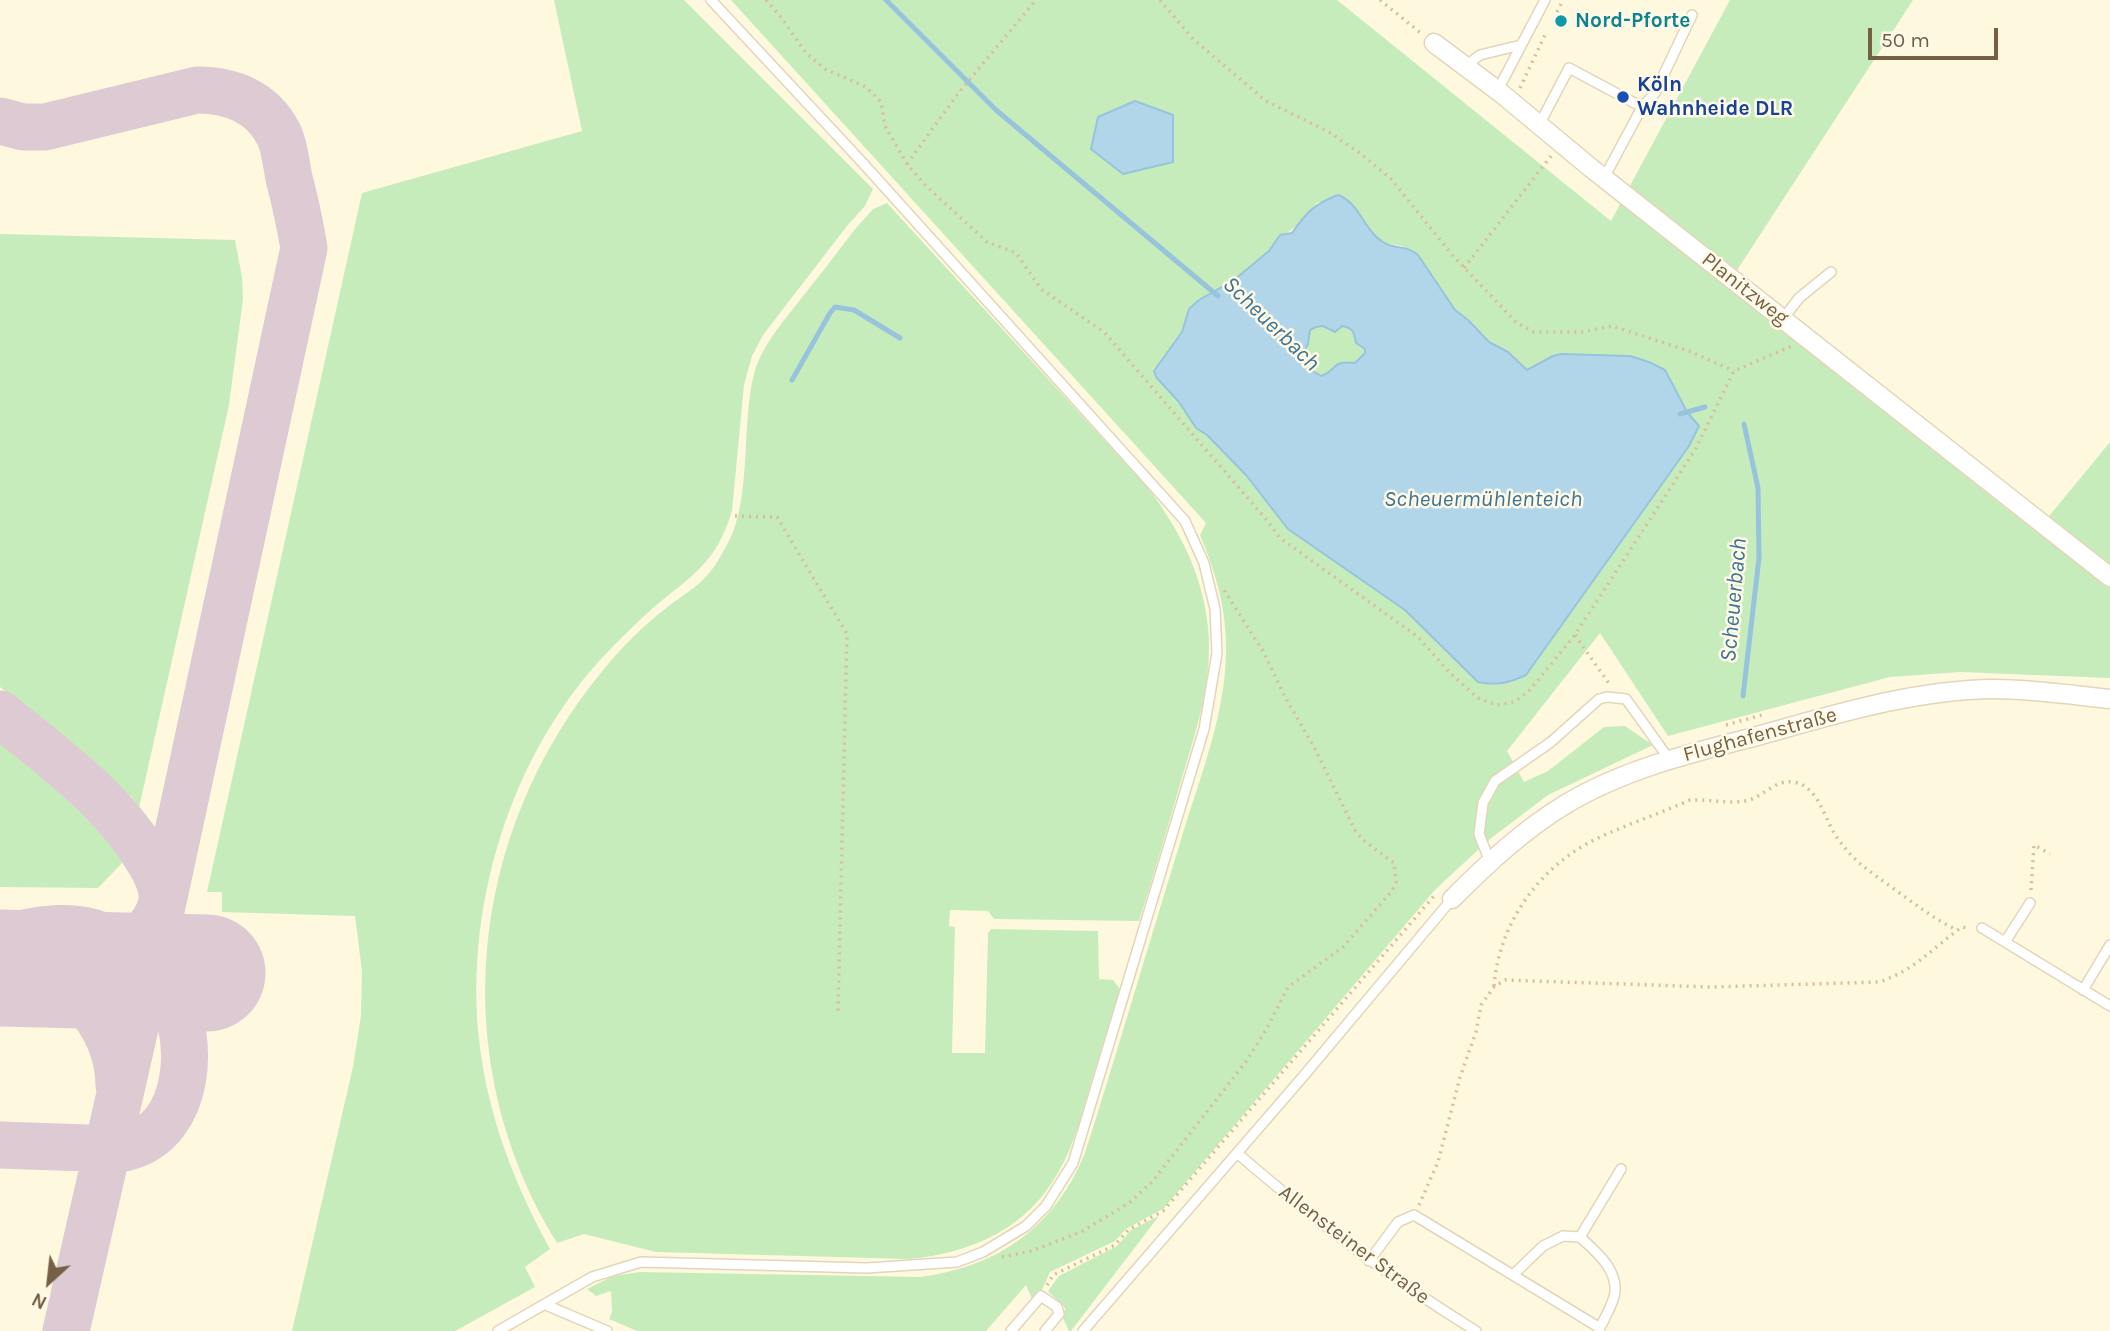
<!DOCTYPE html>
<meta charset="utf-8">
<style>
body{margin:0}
#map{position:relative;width:2110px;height:1331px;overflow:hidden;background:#fef8df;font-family:Karla,sans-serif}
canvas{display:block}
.north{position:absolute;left:14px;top:1247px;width:70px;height:70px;-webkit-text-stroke:5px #fffae7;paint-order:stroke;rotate:207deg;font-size:19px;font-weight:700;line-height:28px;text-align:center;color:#766045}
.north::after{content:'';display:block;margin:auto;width:24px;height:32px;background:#766045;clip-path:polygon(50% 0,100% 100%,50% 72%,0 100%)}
.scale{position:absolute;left:1868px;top:28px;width:130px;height:32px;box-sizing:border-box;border:4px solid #766045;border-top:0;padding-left:9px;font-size:21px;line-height:24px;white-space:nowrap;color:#766045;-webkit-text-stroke:5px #fffae7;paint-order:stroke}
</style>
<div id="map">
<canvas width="2110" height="1331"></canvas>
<div class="north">N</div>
<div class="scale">50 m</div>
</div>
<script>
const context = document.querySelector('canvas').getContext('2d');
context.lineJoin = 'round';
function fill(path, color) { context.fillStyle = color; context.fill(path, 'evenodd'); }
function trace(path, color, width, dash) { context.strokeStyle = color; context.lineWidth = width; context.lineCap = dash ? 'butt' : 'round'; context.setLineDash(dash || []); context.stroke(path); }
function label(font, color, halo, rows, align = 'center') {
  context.font = font + ' Karla,sans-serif'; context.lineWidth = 5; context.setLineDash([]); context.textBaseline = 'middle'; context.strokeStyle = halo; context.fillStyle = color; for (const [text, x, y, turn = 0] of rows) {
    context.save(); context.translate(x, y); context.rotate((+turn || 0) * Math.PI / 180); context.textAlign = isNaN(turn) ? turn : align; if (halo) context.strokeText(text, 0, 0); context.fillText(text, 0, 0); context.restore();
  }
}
fill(new Path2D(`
 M554 0H684L873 189 865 206 847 226 763 335 752 356 744 385 732 511C716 564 692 575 653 608 635 624 617 642 600 660 510 759 465 906 479 1039 487 1114 514 1183 550 1249L525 1267 535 1287 455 1331H292L353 1067 361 1015 362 971 355 916 222 912V892H207L362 193 582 131Z
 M731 0H1337L1611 221 1730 0H1913L1726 287 2036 532 2110 442V678L1960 672 1890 677 1668 736 1600 633 1507 751 1524 782 1548 771 1604 727 1625 726 1653 745 1548 795 1490 839 1453 873 1434 891 1170 1201 1164 1208 1126 1229 1115 1241 1050 1272 1041 1292 1032 1299 1026 1285 986 1331H637L609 1319 612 1312 611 1291 596 1296 587 1289 613 1276 640 1272 920 1277C998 1267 1055 1227 1085 1153 1118 1050 1148 946 1180 843 1198 782 1225 718 1226 653 1227 611 1216 573 1200 535L1206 523ZM1318 202 1363 218 1372 233 1384 243 1402 246 1418 255 1455 310 1489 342 1508 352 1527 371 1665 370 1687 412 1699 426 1689 446 1526 675 1509 683 1491 685 1405 610 1288 529 1246 475 1207 435 1196 428 1179 402 1156 377 1158 365 1182 332 1199 300 1234 280 1269 251 1278 237C1296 231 1304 216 1318 202Z
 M887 203 1148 488C1180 531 1202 572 1208 627 1214 681 1194 737 1179 788 1166 833 1153 877 1139 921L994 919 988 911 950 910 949 926 955 927 952 1053H985L988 933 991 929 1098 931 1099 979 1113 980 1120 989C1110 1021 1100 1053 1090 1086 1082 1114 1074 1145 1059 1171 1027 1229 972 1253 909 1259L656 1252 584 1234 557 1243C444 1060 468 832 604 669 622 647 643 626 665 609 680 597 698 587 710 572 717 564 722 553 728 543 752 498 741 424 754 374 762 344 785 320 803 296 821 274 838 251 856 228L873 209Z
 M0 234 235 240 242 277 243 299 229 405 139 808 131 797 0 687Z
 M1323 326 1336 332 1342 326C1355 329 1354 336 1359 346L1365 349V353L1354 363C1328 361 1339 371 1321 376L1302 363 1301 357 1308 344 1310 330 1316 327Z
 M0 738C39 771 103 815 124 861L98 888 0 887Z
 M1159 1216 1071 1331H1069L1063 1318 1065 1308 1048 1291 1059 1276 1117 1246 1131 1230Z`), '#c7ecbc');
const water = new Path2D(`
 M1135 101 1173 115V162L1123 174 1091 149 1098 117Z
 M1338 195C1360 203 1364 231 1383 242 1395 250 1405 244 1418 255L1455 310 1469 321 1489 342 1508 352 1527 370 1553 356 1561 354 1630 356 1649 362 1665 370 1687 412 1699 426 1689 446 1526 675C1509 683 1496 686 1478 682L1405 610 1288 529 1246 475 1207 435 1196 428 1179 402 1156 377 1154 371 1182 332 1189 309 1199 300 1234 280 1269 251 1280 235 1292 233C1306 213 1314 204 1338 195ZM1323 326 1335 332 1342 326C1354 328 1354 333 1356 343L1365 349V353L1355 363C1329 360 1338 371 1321 376L1309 369 1302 362 1301 357 1308 344 1310 330 1316 327Z`);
fill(water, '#b2d6e9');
trace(water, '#97c4dc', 2);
trace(new Path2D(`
 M886 0 996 110 1218 296
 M792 380 830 313 835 307 854 310 900 338
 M1680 414 1705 407
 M1743 696 1759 558 1758 488 1744 424`), '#97c4dc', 5);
trace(new Path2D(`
 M0 121 23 127H45L197 90C232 90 263 102 279 135 285 147 286 164 289 178 295 201 300 224 304 248L148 971 66 1331
 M0 714C55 759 115 801 151 864 156 873 163 887 162 899 161 917 141 941 126 950 110 960 89 964 71 970
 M0 941C33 928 76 922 109 939 124 947 135 958 146 970 153 977 164 984 169 992 196 1041 191 1129 128 1147 115 1151 99 1149 86 1148 57 1147 29 1146 0 1145
 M4 968C16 970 30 971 42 975 88 990 118 1037 119 1085`), '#ddcad3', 47);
trace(new Path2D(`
 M0 968 207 973`), '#ddcad3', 117);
const lane = new Path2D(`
 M1472 70V61L1480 55 1521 45
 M1502 92 1501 84 1545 0
 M1642 107 1655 93 1692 15
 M1539 125 1569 68 1642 107 1604 178
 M1783 319 1799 298 1831 272
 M1490 862 1479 834 1483 803 1495 781 1551 742 1599 699 1607 697 1626 699 1669 759
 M1982 928 2110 1006
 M2005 942 2030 903
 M2083 990 2110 945
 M1237 1153C1315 1220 1388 1277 1476 1331
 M1580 1237 1621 1169
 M1369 1261 1398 1222 1414 1215 1600 1328 1599 1331
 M1514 1274 1543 1246 1563 1236 1580 1237C1595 1251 1617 1268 1615 1292 1614 1303 1605 1317 1600 1328
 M546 1305 607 1331
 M498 1331 592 1277 641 1262 867 1268 957 1262 983 1252 1026 1226 1046 1206 1073 1163 1204 729 1217 653 1215 609 1204 563 1185 521 861 161 711 0
 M1011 1331 1041 1296 1057 1307 1059 1314 1045 1331
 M1083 1331 1301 1079 1452 899`);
const street = new Path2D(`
 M1434 43 1502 94 1591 168 2110 577
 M1452 899C1487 864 1523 830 1566 804 1623 770 1687 754 1750 738 1830 716 1910 690 1994 689 2032 689 2072 695 2110 699`);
trace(lane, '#e3d5ba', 12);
trace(street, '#e3d5ba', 21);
trace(new Path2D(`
 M766 0 781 17 806 53 825 69 866 87 881 102 885 126 907 164 926 186 987 242 1016 253 1041 289 1104 332 1266 519 1280 538 1418 637 1450 673 1478 698 1497 705 1514 702 1528 692 1575 635 1695 450 1734 371 1792 346
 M1160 0 1192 38 1266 101 1329 132 1361 154 1391 179 1454 257 1517 323 1534 332H1582L1612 326 1689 351 1734 371
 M1380 0 1422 34
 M1557 12 1563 0
 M1520 88 1545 35
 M907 164 960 91 1036 0
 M1464 268 1551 156
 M735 516 777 517 847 634 838 1011
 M1575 635 1610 685
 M1726 725 1762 715
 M2031 890 2034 845 2050 854
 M1494 986C1499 923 1540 866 1596 839 1627 824 1659 814 1690 800 1708 799 1727 804 1744 801 1762 799 1774 779 1793 782 1819 785 1825 822 1838 839 1857 865 1870 871 1894 889 1915 904 1934 919 1957 930
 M1419 1205 1438 1162 1460 1077 1476 1032 1481 1005 1494 987 1505 980 1711 987 1879 982C1917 969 1931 949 1962 927L1969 928
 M1002 1257 1031 1251 1081 1232 1129 1203 1152 1182 1245 1063 1266 1030 1288 987 1343 947 1392 891 1396 882 1394 863 1363 840 1356 832 1314 747 1285 697 1263 651 1224 590
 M1047 1285 1053 1275 1115 1245 1128 1230 1163 1211 1434 896`), '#dabe97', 3.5, [2, 5]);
trace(lane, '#fff', 9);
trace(street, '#fff', 18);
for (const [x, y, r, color] of [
 [1561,21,7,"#0f9aa8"],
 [1623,97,7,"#1a4fb4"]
]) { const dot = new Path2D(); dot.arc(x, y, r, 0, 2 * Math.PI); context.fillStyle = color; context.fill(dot); trace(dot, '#fffae7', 2.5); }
label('bold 21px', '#0d838f', '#fffae7', [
 ["Nord-Pforte",1575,21]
], 'left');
label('bold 21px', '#164399', '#fffae7', [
 ["Köln",1637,85],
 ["Wahnheide DLR",1637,109]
], 'left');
label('21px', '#766045', '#fffae7', [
 ["Planitzweg",1745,289,38],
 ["Flughafenstraße",1760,735,-15],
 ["Allensteiner Straße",1354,1245,37]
]);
label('italic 23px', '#3f7594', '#fffae7', [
 ["Scheuerbach",1271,324,44],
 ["Scheuermühlenteich",1483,499],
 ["Scheuerbach",1734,600,-85]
]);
</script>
